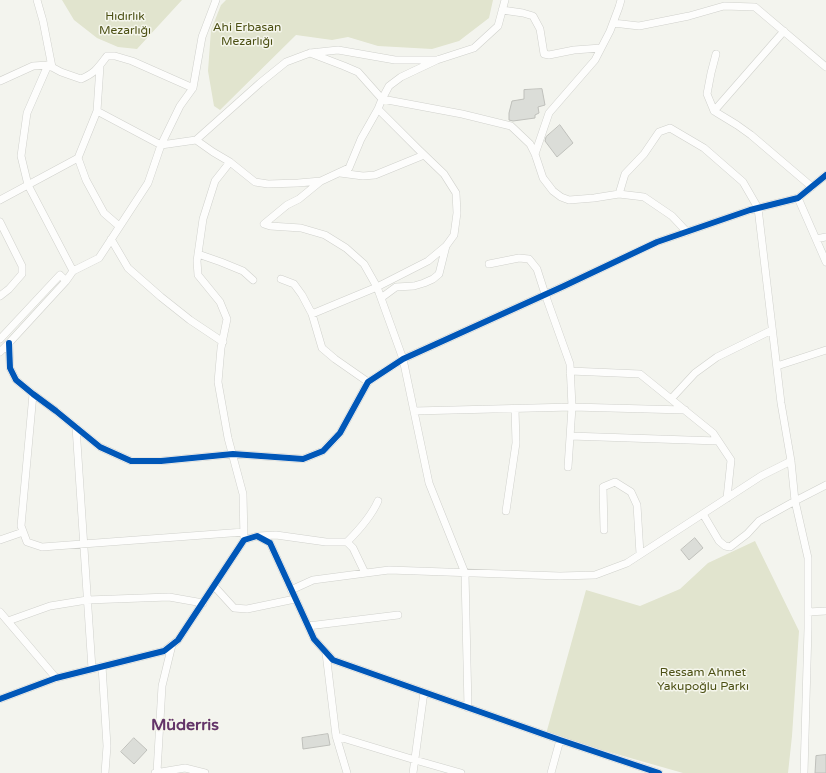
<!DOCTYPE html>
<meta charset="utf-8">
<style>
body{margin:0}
canvas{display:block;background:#f3f4ee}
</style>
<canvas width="826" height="773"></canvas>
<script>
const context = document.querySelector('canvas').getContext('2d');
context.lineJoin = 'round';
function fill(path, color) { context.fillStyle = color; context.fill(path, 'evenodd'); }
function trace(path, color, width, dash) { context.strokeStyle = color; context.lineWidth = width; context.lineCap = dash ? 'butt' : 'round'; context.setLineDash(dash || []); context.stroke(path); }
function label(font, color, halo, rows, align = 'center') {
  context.font = font + ' "Varela Round",sans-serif'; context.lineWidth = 3; context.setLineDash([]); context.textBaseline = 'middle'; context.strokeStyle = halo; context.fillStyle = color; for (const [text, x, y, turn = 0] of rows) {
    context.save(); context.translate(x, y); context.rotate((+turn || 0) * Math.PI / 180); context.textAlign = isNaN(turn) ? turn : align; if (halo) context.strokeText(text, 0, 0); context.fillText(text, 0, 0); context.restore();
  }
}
fill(new Path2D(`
 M62 0H182L137 49 118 47 97 38 74 20Z
 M226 0H493L489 18 459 41 432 49 378 46 348 37 332 40 296 35 220 110 214 106 208 71 211 30 221 5Z
 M755 541 799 631 792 736 788 773H683L546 734 586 590 640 606 680 589 708 563Z`), '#e1e4ce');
const building = new Path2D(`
 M542 89 545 105 538 107 539 113 535 115V118L513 121 509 120V113L512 101 524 99V90Z
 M560 125 573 143 557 157 545 141 546 137Z
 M695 538 703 548 689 560 681 550Z
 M328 734 330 745 303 749 302 738Z
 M134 738 147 750 134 764 121 752Z
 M826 755V773H815L816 756Z`);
fill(building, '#dbddd8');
trace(building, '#bfc0bb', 1);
const minor = new Path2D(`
 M37 0 43 21 52 67
 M502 10 523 13 533 16 540 29 544 54 549 55 574 50 601 48
 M613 23 639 26 689 16 724 6 755 7 826 67
 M310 53 344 66 358 72 382 99 462 114 511 126 530 144 535 154 543 178 553 191 561 197 569 200 594 198 619 194 644 197 672 216 687 232
 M716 54 711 73 707 94 714 111 737 125 751 135 812 187
 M48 65 27 113 21 156 28 185 73 271
 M0 81 33 66 48 65 61 72 81 79C95 73 98 68 107 56H115L132 61 193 88
 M97 111 161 145 196 140 213 152 230 162 255 182 268 184 298 183 321 181 349 168 361 139 378 109 382 99 389 86 401 77 437 60
 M714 111 784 31
 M196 140 260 83 286 62 310 53 338 50 395 60H437L474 48 498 26 505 0
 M535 154 549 113 595 60 610 31 619 7 621 0
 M78 158 86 180 104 213 119 226
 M230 162 215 181 203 219 197 261 198 275 220 302 227 319 221 348 218 382 228 438 243 494 244 540
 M340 173 363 176 375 175 424 155
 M321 181 299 199 287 205 264 224 270 226 301 228 325 235 346 248 364 264 377 287 403 359 429 483 465 573 468 708
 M619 194 625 174 644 154 659 132 670 128 704 148 743 182 758 208 781 403 791 461 795 501 808 558V628L804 773
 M798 198 826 262
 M0 200 78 158 97 111 100 66
 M0 222 22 266V274L9 289 0 296
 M111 239 128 268 161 297 190 320 223 342
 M816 239 826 237
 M198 254 221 262 243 271 253 280
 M489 264 519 258 529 259 537 269 545 294 570 364 572 407 568 467
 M281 279 294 284 302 295 312 314 322 348 335 359 368 382
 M381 298 396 287 414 286 424 283 433 279 439 274 446 246
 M312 314 377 287 428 261 446 246 454 235 457 213 456 193 444 174 418 149 378 109
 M0 339 60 275 66 281
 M9 343 10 368 16 380 33 394 56 411 100 447 131 461H161L233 454 303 459 323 451 340 433 368 382 403 359 564 286 657 242 750 210 798 198 826 175
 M0 352 9 343 66 281 73 271 99 258 148 183 161 145 180 106 193 88 202 37 216 0
 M777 366 826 350
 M570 371 640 374 713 433 731 460 727 498
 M33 394 21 526 27 542 42 547 244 532
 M671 399 695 373 717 357 772 330
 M414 411 572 407 685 410
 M76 427 92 669
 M570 436 718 441
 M506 511 516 443 515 409
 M703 514 719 541 725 546 730 547 747 534 759 521 795 501 826 485
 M604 530 603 487 615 482 631 492 637 505 640 554
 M258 536 276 535 326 542H347L353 548 365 573
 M0 540 23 532
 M347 542C359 530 371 517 378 501
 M214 586 234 608 247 609 295 599
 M291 590 313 580 389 570 560 576 595 575 627 563 761 476 791 461
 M0 612 56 678
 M808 612 826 611
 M8 621 50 606 87 600 169 597 203 603
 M308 626 398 615
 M326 653 336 736 347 773
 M102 666 107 746 105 773
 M0 699 56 678 164 651 178 640 244 540 257 536 270 543 314 639 333 660 560 740 659 773
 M336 736 415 760 461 773
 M157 772 162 686 172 645
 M155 773 185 768 205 773
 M413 773 424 692
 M551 773 560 740`);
trace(minor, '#d0d1cc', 8);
trace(minor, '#fdfdfc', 7);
trace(new Path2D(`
 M9 343 10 368 16 380 33 394 56 411 100 447 131 461H161L233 454 303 459 323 451 340 433 368 382 403 359 564 286 657 242 750 210 798 198 826 175
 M0 699 56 678 164 651 178 640 244 540 257 536 270 543 314 639 333 660 560 740 659 773`), '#0057b8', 6);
label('12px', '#4c5014', '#f5f6ec', [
 ["Hıdırlık",125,17],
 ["Mezarlığı",125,31],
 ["Ahi Erbasan",247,28],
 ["Mezarlığı",247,42],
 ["Ressam Ahmet",703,673],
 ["Yakupoğlu Parkı",703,687]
]);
label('bold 16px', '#633468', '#f5f6ec', [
 ["Müderris",185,726]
]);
</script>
